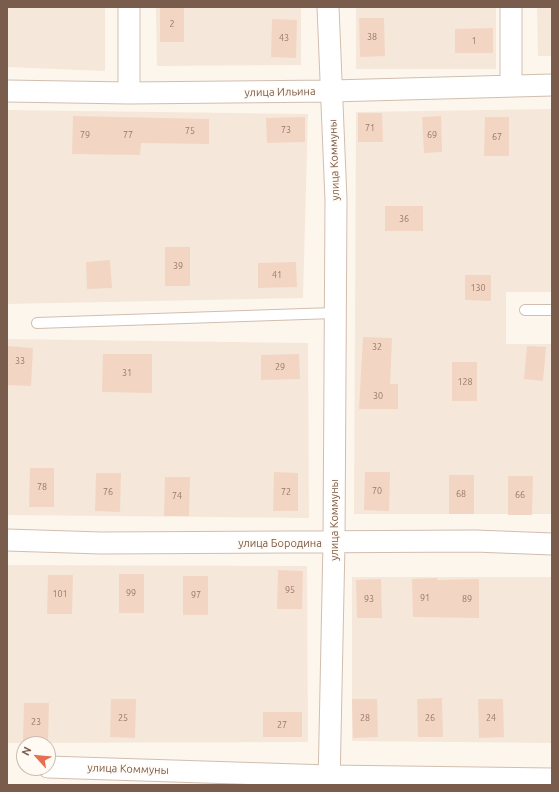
<!DOCTYPE html>
<meta charset="utf-8">
<style>
body{margin:0}
#map{position:relative;width:559px;height:792px;overflow:hidden;background:#fdf6ec;font-family:Ubuntu,sans-serif}
canvas{display:block}
.frame{position:absolute;inset:0;border:8px solid #7a5c4d;pointer-events:none}
.north{position:absolute;left:16px;top:736px;width:40px;height:40px;box-sizing:border-box;background:#fffaf3;border:1px solid #cabbb1;border-radius:50%;rotate:297deg;font-size:11px;font-weight:700;line-height:16px;text-align:center;color:#7a5c4d}
.north::after{content:'';display:block;margin:auto;width:14px;height:18px;background:#e76f51;clip-path:polygon(50% 0,100% 100%,50% 72%,0 100%)}
</style>
<div id="map">
<canvas width="559" height="792"></canvas>
<div class="frame"></div>
<div class="north">N</div>
</div>
<script>
const context = document.querySelector('canvas').getContext('2d');
context.lineJoin = 'round';
function fill(path, color) { context.fillStyle = color; context.fill(path, 'evenodd'); }
function trace(path, color, width, dash) { context.strokeStyle = color; context.lineWidth = width; context.lineCap = dash ? 'butt' : 'round'; context.setLineDash(dash || []); context.stroke(path); }
function label(font, color, halo, rows, align = 'center') {
  context.font = font + ' Ubuntu,sans-serif'; context.lineWidth = 3; context.setLineDash([]); context.textBaseline = 'middle'; context.strokeStyle = halo; context.fillStyle = color; for (const [text, x, y, turn = 0] of rows) {
    context.save(); context.translate(x, y); context.rotate((+turn || 0) * Math.PI / 180); context.textAlign = isNaN(turn) ? turn : align; if (halo) context.strokeText(text, 0, 0); context.fillText(text, 0, 0); context.restore();
  }
}
fill(new Path2D(`
 M7 7H105V71L7 67Z
 M156 7H301V65L157 66Z
 M356 7H496V69H356Z
 M537 7H552V56H538Z
 M552 109V292H506V344H552V514H354L356 112Z
 M7 110 308 114 303 298 7 304Z
 M7 339 308 343 309 518 7 515Z
 M7 565 307 566 308 742 7 743Z
 M352 577H552V743L352 741Z`), '#f5e8da');
fill(new Path2D(`
 M160 7H184V42H160Z
 M359 18H384L385 56 360 57Z
 M272 19 297 20 296 58 271 57Z
 M493 28V53H455V29Z
 M358 113H382L383 142H358Z
 M73 116 209 119V144L141 143 140 155 72 154Z
 M441 116 442 152 424 153 422 117Z
 M305 117V142L267 143 266 118Z
 M485 117H509V156H484Z
 M385 206H423V231H385Z
 M165 247H190V286H165Z
 M110 260 112 288 87 289 86 262Z
 M296 262 297 287 258 288V263Z
 M465 275H491V301L465 300Z
 M363 337 392 338 390 384H398V409H359Z
 M8 346 33 348 31 386 7 385Z
 M527 346 546 347 543 381 524 379Z
 M103 354H152V393L102 392Z
 M299 354 300 379 261 380V355Z
 M452 362H477V401H452Z
 M30 468H54V507H29Z
 M274 472 298 473V511H273Z
 M365 472H390L389 511 364 510Z
 M96 473H121L120 512 95 511Z
 M449 475H474V514H449Z
 M508 476H533L532 515H508Z
 M165 477H190L189 516H164Z
 M278 570 303 571 302 609H277Z
 M119 574H144V613H119Z
 M48 575H73L72 614H47Z
 M183 576H208V615H183Z
 M437 578V580L479 579V618L413 617 412 579Z
 M381 579 382 618H357L356 580Z
 M442 698 443 737H418L417 699Z
 M111 699H136L135 738 110 737Z
 M352 699H377L378 737 353 738Z
 M478 699H503L504 737 479 738Z
 M24 703H49L48 742 23 741Z
 M263 712H302V737H263Z`), '#f3d5c3');
const lane = new Path2D(`
 M525 310H552
 M37 323 334 313`);
const street = new Path2D(`
 M129 7V93
 M328 7 336 200 334 543 329 785
 M511 7V85
 M7 91 129 93 332 91 552 85
 M7 540 101 543 475 541 552 544
 M48 767 329 776 552 779`);
trace(lane, '#d1beb0', 12);
trace(street, '#d1beb0', 23);
trace(lane, '#fff', 10);
trace(street, '#fff', 21);
label('9px', '#987a6a', null, [
 ["2",172,24],
 ["38",372,37],
 ["43",284,38],
 ["1",474,41],
 ["71",370,128],
 ["73",286,130],
 ["75",190,131],
 ["79",85,135],
 ["77",128,135],
 ["69",432,135],
 ["67",497,137],
 ["36",404,219],
 ["39",178,266],
 ["41",277,275],
 ["130",478,288],
 ["32",377,347],
 ["33",20,361],
 ["29",280,367],
 ["31",127,373],
 ["128",465,382],
 ["30",378,396],
 ["78",42,487],
 ["70",377,491],
 ["76",108,492],
 ["72",286,492],
 ["68",461,494],
 ["66",520,495],
 ["74",177,496],
 ["95",290,590],
 ["99",131,593],
 ["101",60,594],
 ["97",196,595],
 ["91",425,598],
 ["93",369,599],
 ["89",467,599],
 ["25",123,718],
 ["28",365,718],
 ["26",430,718],
 ["24",491,718],
 ["23",36,722],
 ["27",282,725]
]);
label('11px', '#7a5c4d', '#fffaf3', [
 ["улица Ильина",280,92,-1],
 ["улица Коммуны",334,160,-92],
 ["улица Коммуны",334,520,-90],
 ["улица Бородина",280,543],
 ["улица Коммуны",128,769,2]
]);
</script>
